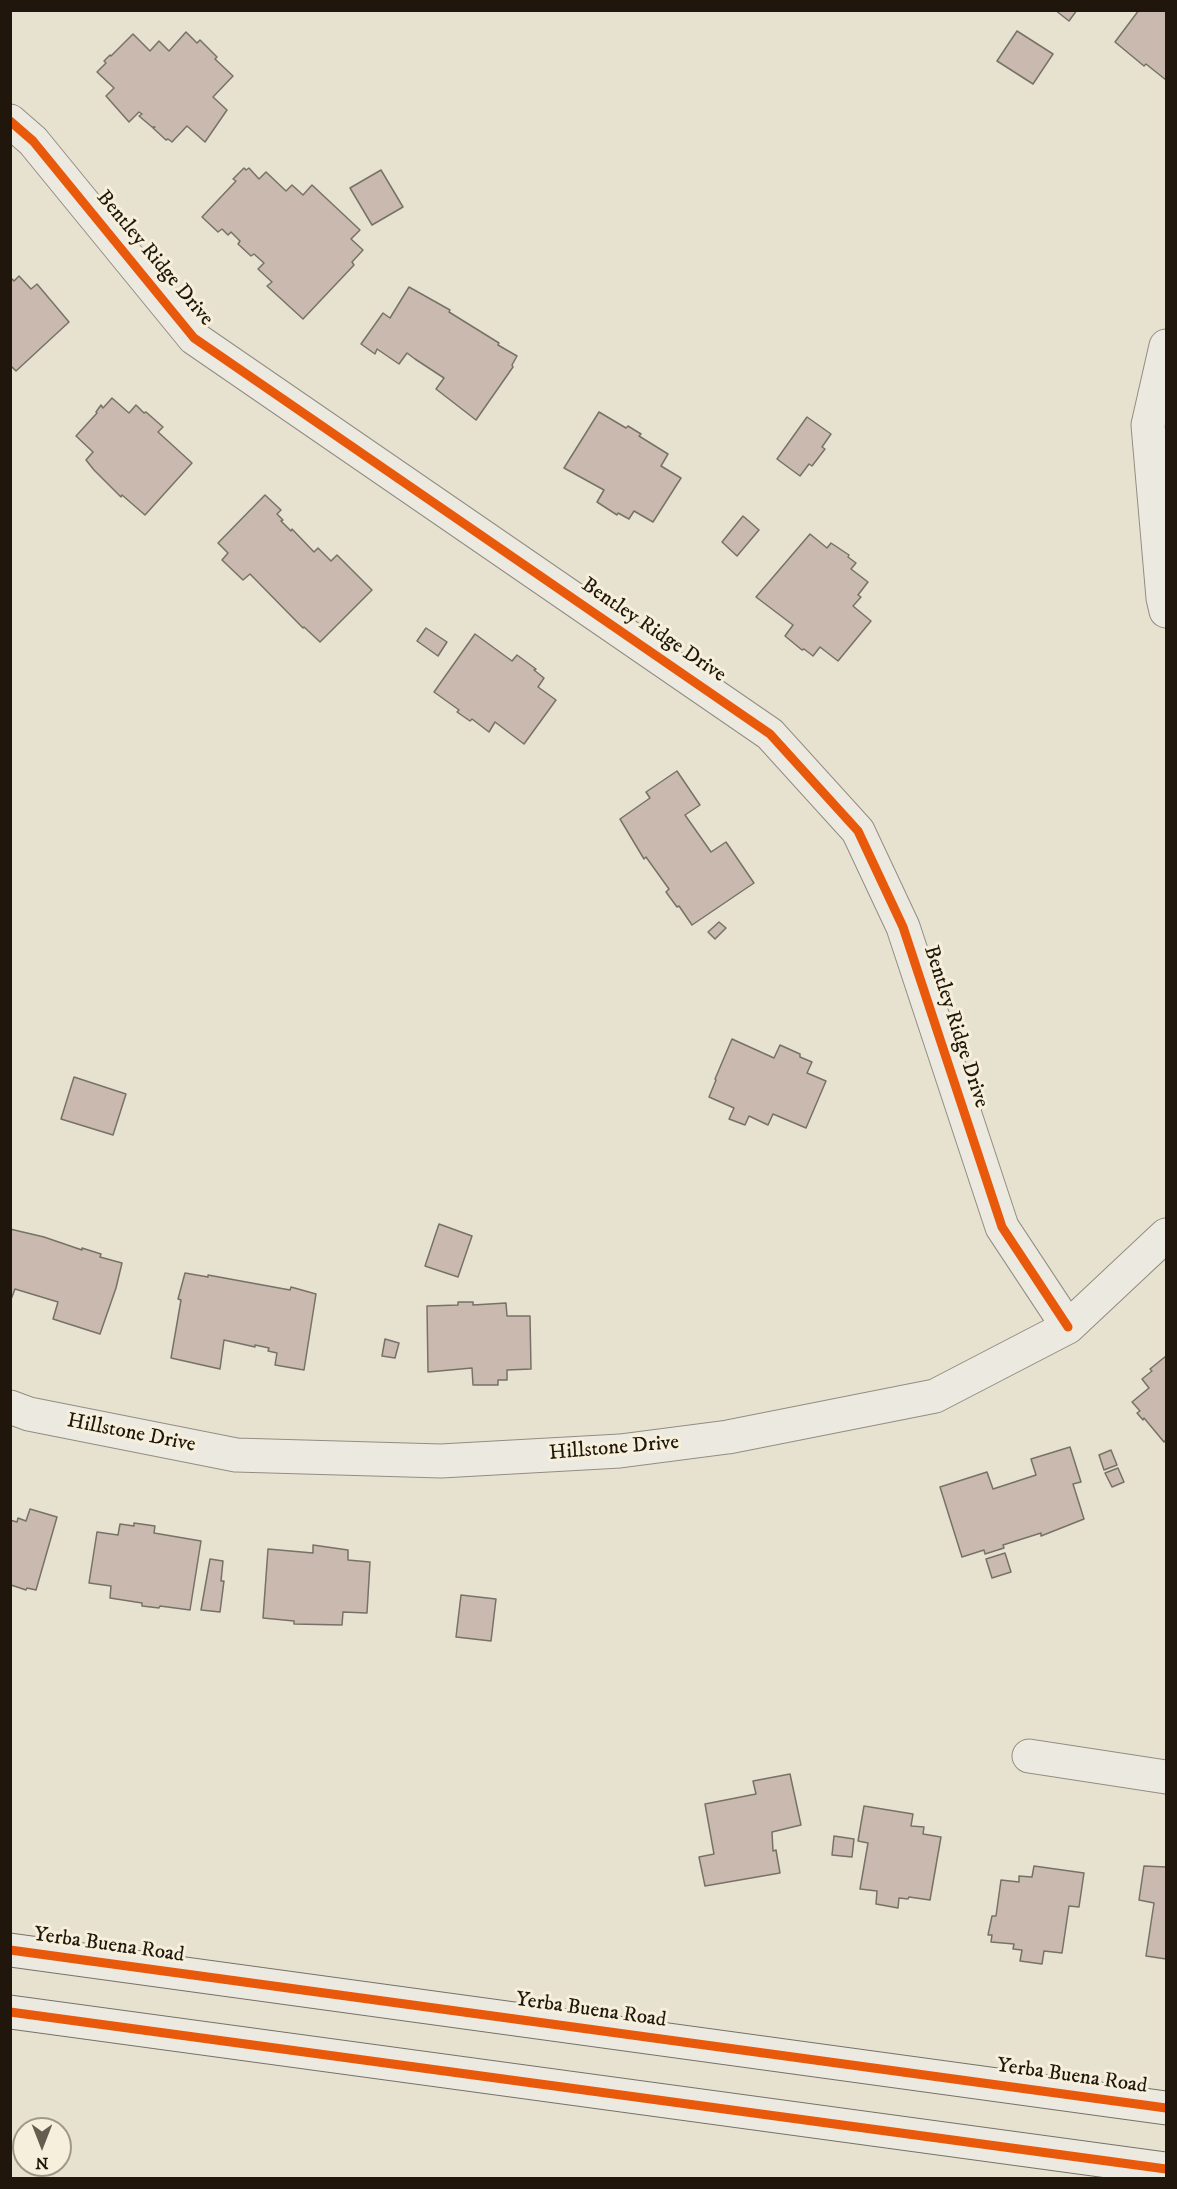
<!DOCTYPE html>
<style>
body{margin:0}
#map{position:relative;width:1177px;height:2189px;overflow:hidden;background:#e7e2d0;font-family:"IM FELL DW Pica",serif}
canvas{display:block}
.frame{position:absolute;inset:0;border:12px solid #21160b;pointer-events:none}
.north{position:absolute;left:12px;top:2117px;width:60px;height:60px;box-sizing:border-box;background:#f5efdb;border:2px solid #a09888;border-radius:50%;rotate:180deg;font-size:16px;font-weight:700;line-height:24px;text-align:center;color:#21160b}
.north::after{content:'';display:block;margin:auto;width:21px;height:27px;background:#665d50;clip-path:polygon(50% 0,100% 100%,50% 72%,0 100%)}
</style>
<div id="map">
<canvas width="1177" height="2189"></canvas>
<div class="frame"></div>
<div class="north">N</div>
</div>
<script>
const context = document.querySelector('canvas').getContext('2d');
context.lineJoin = 'round';
function fill(path, color) { context.fillStyle = color; context.fill(path, 'evenodd'); }
function trace(path, color, width, dash) { context.strokeStyle = color; context.lineWidth = width; context.lineCap = dash ? 'butt' : 'round'; context.setLineDash(dash || []); context.stroke(path); }
function label(font, color, halo, rows, align = 'center') {
  context.font = font + ' "IM FELL DW Pica",serif'; context.lineWidth = 6; context.setLineDash([]); context.textBaseline = 'middle'; context.strokeStyle = halo; context.fillStyle = color; for (const [text, x, y, turn = 0] of rows) {
    context.save(); context.translate(x, y); context.rotate((+turn || 0) * Math.PI / 180); context.textAlign = isNaN(turn) ? turn : align; if (halo) context.strokeText(text, 0, 0); context.fillText(text, 0, 0); context.restore();
  }
}
const building = new Path2D(`
 M1055 10H1077L1069 21Z
 M1139 10H1166V80L1146 64 1144 66 1115 42Z
 M1017 31 1053 54 1033 84 997 61Z
 M186 32 197 43 200 40 217 57 215 59 233 76 213 97 227 110 205 142 187 126 172 142 168 139 166 140 153 128 155 127H152L139 116 142 114 139 112 129 122 106 96 114 88 97 72 106 63 104 61 110 55 111 56 133 34 150 51 159 41 169 51Z
 M244 168 246 170 249 168 259 179 266 172 286 191 292 185 303 195 312 185 360 230 351 239 363 250 352 262 354 265 303 319 267 286 272 282 258 269 264 263 254 254 251 256 238 244 240 241 231 232 228 235 222 229 218 232 202 217 236 181 233 179Z
 M381 170 403 207 372 225 350 188Z
 M19 276 31 289 37 284 69 322 16 371 10 365V277L14 281Z
 M409 287 450 310 449 312 499 343 498 345 517 356 512 365 513 367 476 420 436 389 444 378 415 359 407 353 399 364 377 349 375 354 361 344 383 313 390 318Z
 M112 398 129 413 136 405 144 413 146 412 163 427 158 432 192 463 145 515 122 495 121 497 94 470 86 460 93 452 76 436 97 413 96 412 101 405 103 408Z
 M599 412 626 428 628 426 641 434 639 436 668 454 661 466 681 478 653 522 634 511 629 519 618 513 617 515 597 502 604 490 564 468Z
 M807 417 831 434 822 447 825 449 812 466 809 464 800 476 777 459Z
 M265 495 281 510 277 514 283 520 281 521 291 531 292 529 314 552 318 548 331 561 337 555 372 590 320 642 304 627 303 628 250 574 243 580 222 560 228 553 218 543Z
 M743 516 759 530 737 556 722 542Z
 M810 534 827 548 831 543 849 555 848 557 856 563 851 569 868 582 858 595 861 597 853 606 871 621 838 661 820 647 813 656 804 649 802 650 785 636 793 625 756 597Z
 M426 628 447 642 438 656 417 641Z
 M475 634 512 661 517 655 536 669 534 670 544 678 538 687 556 700 524 744 495 722 489 732 472 719 470 721 457 712 459 710 434 692Z
 M677 771 700 805 685 815 711 852 726 842 754 883 692 925 679 906 677 907 666 892 669 889 646 857 644 859 620 819 650 798 646 792Z
 M719 922 726 928 715 939 708 932Z
 M732 1039 774 1058 780 1045 800 1054V1057L812 1062 807 1073 826 1081 806 1128 773 1114 768 1125 749 1116 745 1125 729 1119 734 1108 709 1097 716 1080 715 1079Z
 M74 1077 126 1094 113 1135 61 1119Z
 M439 1224 472 1236 458 1277 425 1266Z
 M10 1229 44 1237 82 1250V1248L101 1254 100 1257 122 1263 116 1288 100 1334 53 1319 58 1302 15 1289 10 1302Z
 M185 1273 208 1277V1275L290 1290 291 1287 316 1294 304 1370 275 1365 277 1353 268 1351 269 1348 255 1345V1347L224 1340 220 1369 171 1358 181 1300 178 1299Z
 M458 1302H473V1305L506 1303 507 1316H530L531 1369 507 1370V1380H498V1385H473L472 1368 428 1372 427 1306 458 1305Z
 M385 1339 399 1343 395 1358 382 1356Z
 M1166 1356V1440L1164 1442 1144 1418 1143 1420 1137 1413 1140 1411 1132 1402 1149 1388 1142 1379 1152 1371 1150 1369Z
 M1070 1447 1081 1482 1073 1484 1084 1519 1041 1536V1533L1003 1545 1004 1548 985 1554 984 1550 962 1557 940 1487 987 1472 993 1489 1036 1475 1031 1459Z
 M1111 1450 1117 1465 1104 1470 1099 1455Z
 M1118 1468 1124 1482 1112 1487 1105 1473Z
 M30 1509 57 1517 36 1590 27 1588 26 1590 11 1585 10 1582V1520L17 1522 18 1518 26 1521Z
 M134 1523 155 1526 154 1533 201 1541 190 1610 160 1606 159 1608 142 1606V1603L110 1598 111 1586 89 1583 97 1532 118 1535 120 1524 134 1526Z
 M313 1545 348 1550V1560L370 1562 367 1613 343 1612 342 1625 294 1624V1621L263 1618 268 1549 313 1553Z
 M1005 1553 1011 1572 992 1578 986 1559Z
 M210 1559 223 1561 221 1581H224L220 1612 201 1610Z
 M461 1595 496 1599 491 1641 456 1637Z
 M790 1774 801 1825 772 1832 773 1851 776 1850 780 1873 705 1886 699 1857 714 1854 705 1804 756 1794 753 1781Z
 M864 1806 913 1814 911 1826 924 1827 923 1834 941 1837 930 1900 909 1897 908 1899 899 1898 898 1908 876 1904 877 1891 860 1889 868 1843 858 1841Z
 M834 1836 854 1839 852 1857 832 1855Z
 M1034 1866 1084 1873 1079 1907 1069 1906 1062 1953 1044 1951 1042 1964 1020 1961 1022 1950 1013 1949 1014 1944 991 1942 992 1935H988L992 1916H996L1001 1880 1019 1882V1876L1032 1877Z
 M1144 1866 1166 1867V1959L1146 1956 1154 1903 1139 1900Z`);
fill(building, '#c9b9ae');
trace(building, '#767268', 1.5);
const street = new Path2D(`
 M10 121 33 141 194 338 770 734 858 831 903 927 1002 1227 1068 1327
 M1166 346 1148 425 1163 598 1166 611
 M10 1407 29 1414 236 1455 441 1461 620 1451 728 1437 935 1396 1068 1327 1166 1235
 M1029 1756 1166 1777`);
const secondary = new Path2D(`
 M10 1950 1166 2108
 M10 2012 1166 2169`);
trace(street, '#928d82', 35);
trace(secondary, '#767268', 35);
trace(street, '#ece9e0', 33);
trace(secondary, '#ece9e0', 33);
trace(new Path2D(`
 M10 121 33 141 194 338 770 734 858 831 903 927 1002 1227 1068 1327
 M10 1950 1166 2108
 M10 2012 1166 2169`), '#e8590c', 9);
label('21px', '#21160b', '#f5efdb', [
 ["Bentley Ridge Drive",154,259,50],
 ["Bentley Ridge Drive",653,631,34],
 ["Bentley Ridge Drive",955,1027,72],
 ["Hillstone Drive",131,1434,11],
 ["Hillstone Drive",614,1449,-5],
 ["Yerba Buena Road",109,1946,8],
 ["Yerba Buena Road",591,2011,8],
 ["Yerba Buena Road",1072,2077,8]
]);
</script>
